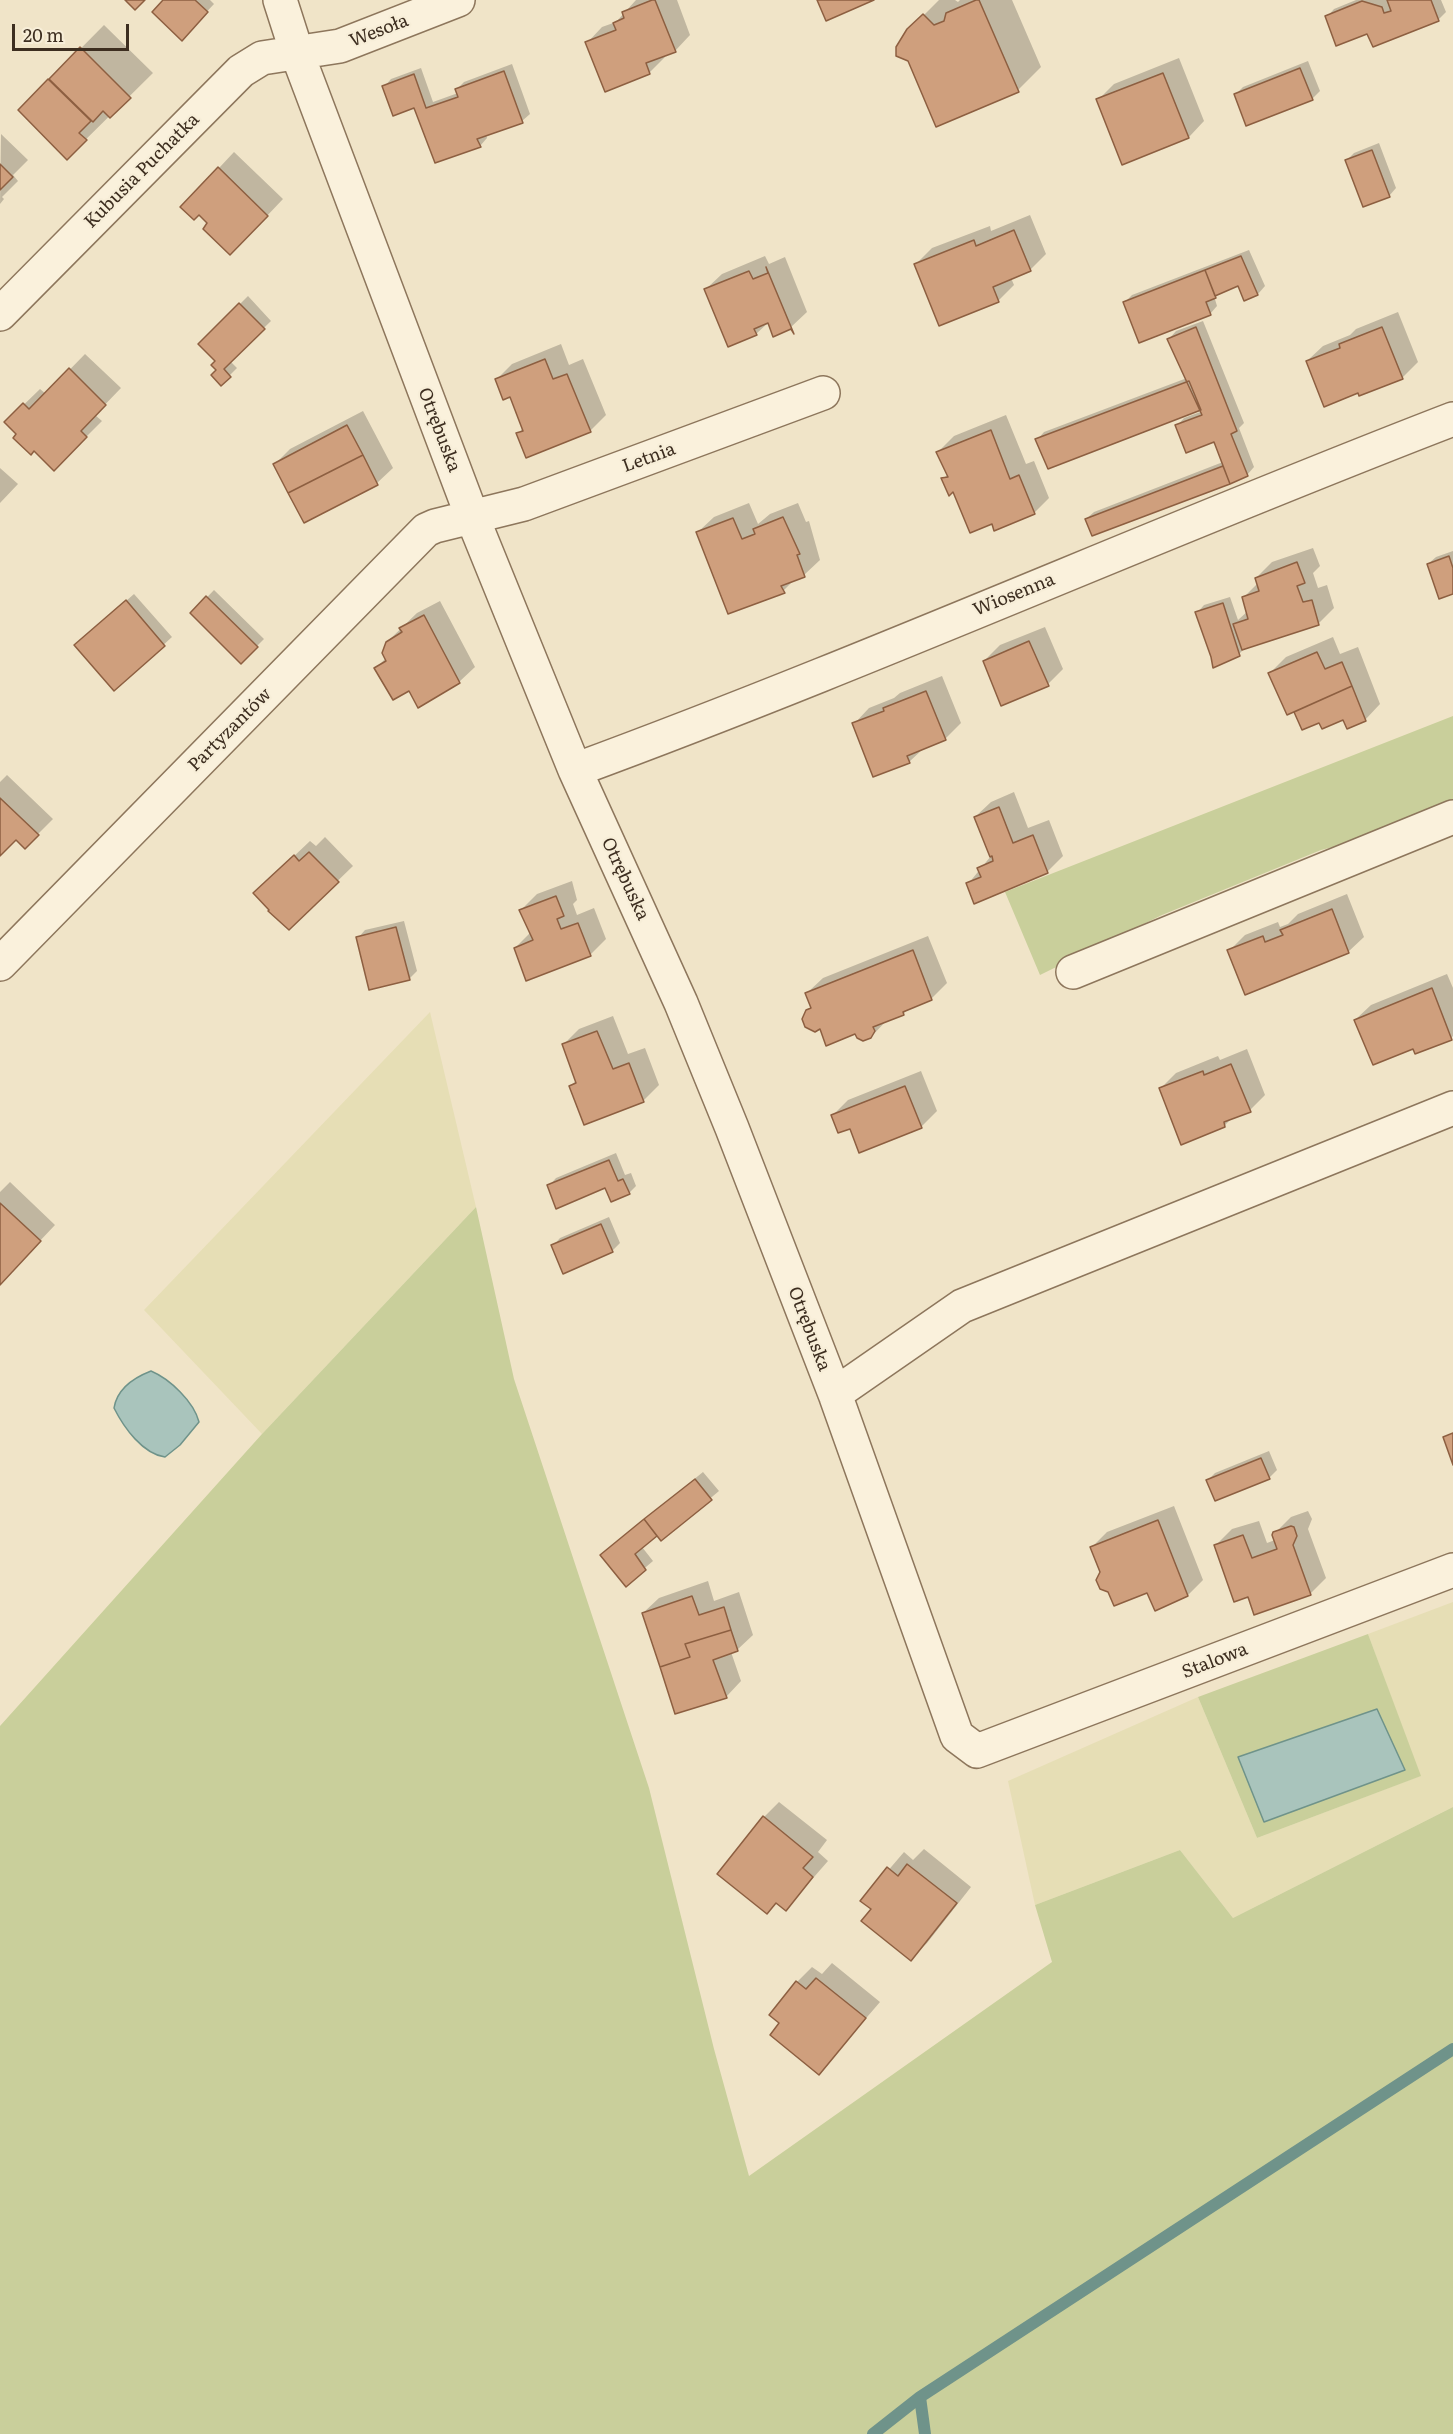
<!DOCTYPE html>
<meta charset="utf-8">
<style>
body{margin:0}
#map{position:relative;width:1453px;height:2434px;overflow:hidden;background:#f0e4c8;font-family:Literata,serif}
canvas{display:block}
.scale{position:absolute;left:12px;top:24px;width:117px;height:27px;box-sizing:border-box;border:3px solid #3d2e20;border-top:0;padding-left:8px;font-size:18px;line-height:21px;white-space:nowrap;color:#3d2e20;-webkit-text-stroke:4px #f7eed8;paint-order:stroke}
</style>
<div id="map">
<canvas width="1453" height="2434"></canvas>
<div class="scale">20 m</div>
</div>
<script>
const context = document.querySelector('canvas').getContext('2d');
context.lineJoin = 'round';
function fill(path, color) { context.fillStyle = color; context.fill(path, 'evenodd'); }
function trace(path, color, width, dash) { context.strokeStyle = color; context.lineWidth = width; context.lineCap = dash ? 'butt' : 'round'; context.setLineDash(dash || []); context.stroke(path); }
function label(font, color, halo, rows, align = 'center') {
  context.font = font + ' Literata,serif'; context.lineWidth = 4.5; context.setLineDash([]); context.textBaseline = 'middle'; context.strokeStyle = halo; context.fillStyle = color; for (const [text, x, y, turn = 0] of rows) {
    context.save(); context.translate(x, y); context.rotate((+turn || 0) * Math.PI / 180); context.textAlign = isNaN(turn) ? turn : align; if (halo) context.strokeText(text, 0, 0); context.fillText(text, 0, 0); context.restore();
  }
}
fill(new Path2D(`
 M430 1012 476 1207 262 1434 144 1310Z
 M1453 1602V1807L1233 1918 1180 1850 1035 1905 1008 1781 1198 1697 1257 1838 1420 1776 1368 1634Z`), '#e6deb5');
fill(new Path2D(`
 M1453 716V807L1380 835 1321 850 1162 915 1040 975 1005 892Z
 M476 1207 514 1379 649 1788 714 2049 749 2176 1052 1962 1035 1905 1180 1850 1233 1918 1453 1807V2434H0V1726L262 1434Z
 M1368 1634 1421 1776 1257 1838 1198 1697Z`), '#c9cf9b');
const water = new Path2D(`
 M151 1371C170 1379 194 1402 199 1422L180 1445 165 1457C143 1454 124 1428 114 1408 117 1389 133 1378 151 1371Z
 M1377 1709 1405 1770 1264 1822 1238 1757Z`);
fill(water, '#a9c4bc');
trace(water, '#6f938a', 1.5);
fill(new Path2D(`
 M166 0H210L214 4 182 38Z
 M636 0H677L690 35 675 51 664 55 665 57 649 73 587 43 602 27 616 22Z
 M939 0H955L958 2 960 0H1012L1041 67 1018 90 901 38Z
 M1356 0H1441L1446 12 1438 20 1368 32 1327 17 1334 9Z
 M104 25 153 73 67 158 20 110Z
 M1179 58 1204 121 1189 137 1123 163 1098 100 1114 84Z
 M1308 61 1320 91 1312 99 1236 94 1243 87Z
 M512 64 530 114 522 121 486 134 487 138 480 146 384 87 391 79 421 68 433 102 458 93 457 89 464 82Z
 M1 134 28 160 13 175 18 181 2 197 4 199 0 204Z
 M1379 143 1396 188 1389 196 1347 160 1354 153Z
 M234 152 283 199 246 238 210 223 219 168Z
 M1030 215 1046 254 1030 270 1011 278 1014 285 998 301 916 264 932 248 990 226 991 231Z
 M1249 250 1265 286 1258 294 1245 299 1239 284 1214 296 1217 306 1210 314 1125 302 1132 295Z
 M765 256 769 264 785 257 807 312 791 327 774 335 769 322 756 334 706 289 722 274Z
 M248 296 271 321 230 361 237 368 221 384 217 361 200 344Z
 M1398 312 1418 362 1402 378 1307 361 1323 346 1350 335 1356 329Z
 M1203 321 1244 423 1239 428 1254 467 1247 475 1092 534 1086 519 1094 512 1223 462 1215 440 1177 426 1184 418 1203 411 1201 408 1037 440 1044 432 1187 378 1169 339 1176 331Z
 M561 344 569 365 583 359 606 415 590 431 518 434 523 428 511 395 497 379 512 364Z
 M85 354 121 388 95 415 102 421 54 469 6 422 40 389 46 394Z
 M363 411 393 468 377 483 304 521 275 464 290 449Z
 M1006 415 1026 464 1034 461 1049 498 1034 513 954 490 943 479 948 474 938 452 954 436Z
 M0 468 18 484 0 503Z
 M749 503 758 524 770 514 798 503 806 522 809 521 820 560 804 575 795 579 783 591 698 532 714 517Z
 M1313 548 1320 566 1313 573 1318 588 1327 585 1334 608 1318 624 1246 647 1239 654 1197 613 1204 605 1230 597 1238 620 1248 611 1243 598 1258 583 1256 578 1272 562Z
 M1453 551V592L1428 564 1436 557Z
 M214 590 264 639 241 662 192 613Z
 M134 594 172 637 115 689 84 638Z
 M440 601 475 667 459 682 409 689 376 668 386 658 387 642 417 613Z
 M1045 627 1063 669 1048 684 984 661 1000 645Z
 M1333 637 1340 654 1358 647 1380 704 1365 720 1344 718 1319 721 1303 728 1295 710 1270 673 1286 657Z
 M942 676 961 723 945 739 924 748 909 762 854 724 869 708 894 698 900 693Z
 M7 775 53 819 25 847 16 838 0 854V782Z
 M1014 792 1028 828 1049 820 1063 856 1047 872 968 884 991 856 975 817 991 802Z
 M325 837 353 866 289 928 271 878 310 841 316 846Z
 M572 881 577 900 573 904 577 915 594 908 606 939 590 955 515 948 531 932 521 910 537 894Z
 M1347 894 1364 937 1348 952 1229 951 1245 935 1278 922 1280 927 1288 924 1298 914Z
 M404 921 417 971 409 979 358 938 365 930Z
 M928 936 947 983 931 999 909 1008 903 1014 887 1020 871 1037 821 1027 807 1011 812 1006 807 993 823 978Z
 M1447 974 1453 988V1036L1451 1038 1355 1020 1371 1005Z
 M613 1016 628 1054 645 1048 659 1085 643 1101 570 1086 577 1080 563 1045 579 1029Z
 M1247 1049 1265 1095 1250 1110 1233 1117 1224 1126 1160 1089 1176 1073 1218 1056 1220 1060Z
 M921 1071 937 1111 921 1127 860 1151 851 1127 833 1115 848 1100Z
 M616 1153 625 1175 631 1173 636 1186 629 1193 606 1186H549L556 1178Z
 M10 1182 55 1225 0 1283V1192Z
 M609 1217 620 1243 613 1250 564 1272 553 1246 560 1238Z
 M1269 1451 1277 1470 1269 1478 1208 1480 1215 1473Z
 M703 1472 719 1491 662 1539 658 1534 642 1547 653 1561 626 1584 609 1548Z
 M1174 1506 1203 1580 1188 1595 1148 1592 1102 1572 1092 1547 1107 1532Z
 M1308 1511 1312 1519 1308 1529 1326 1578 1310 1594 1249 1595 1216 1545 1232 1529 1259 1521 1267 1543 1275 1540V1533L1291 1517Z
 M708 1581 714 1601 739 1592 753 1635 737 1650 731 1652 741 1681 726 1697 643 1613 659 1598Z
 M779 1802 827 1840 818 1852 828 1861 786 1909 764 1817Z
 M924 1849 971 1887 927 1943 911 1959 873 1909 862 1901 904 1852 913 1860Z
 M832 1963 880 2002 819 2073 781 2023 797 1982 812 1967 822 1974Z`), '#0003');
trace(new Path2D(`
 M873 2434 920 2397
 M925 2434 920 2397 1453 2049`), '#6f938a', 12);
const building = new Path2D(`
 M125 0H145L135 10Z
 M163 0H195L208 12 182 41 152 12Z
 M652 0H655L676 52 646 63 650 74 605 92 585 42 616 30 613 23 624 18 622 12Z
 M817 0H874L826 21Z
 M976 0H979L1019 92 936 127 908 61 896 56V47L907 29 923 14 934 25 944 21 946 13Z
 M1387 0H1431L1439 21 1373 47 1367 34 1336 46 1325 16 1362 1 1382 7 1384 13 1391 11Z
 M80 47 131 98 110 118 103 111 93 122 49 79Z
 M1300 68 1313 100 1246 126 1234 94Z
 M504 71 523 123 477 139 481 147 435 163 414 108 393 116 382 86 414 74 426 108 458 97 455 89Z
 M1163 73 1189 138 1122 165 1096 99Z
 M48 79 91 121 79 133 87 140 67 160 18 110Z
 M1372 150 1390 197 1363 207 1345 160Z
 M0 164 13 177 0 190Z
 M218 167 268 216 230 255 203 229 207 223 199 215 194 220 180 207Z
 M1014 230 1031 271 993 287 999 302 939 326 914 264 974 240 976 246Z
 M1241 256 1258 295 1244 301 1238 286 1215 296 1205 270Z
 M766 267 794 334 791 329 773 337 768 323 754 329 757 335 728 347 704 289 749 271 753 279 768 273Z
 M1205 270 1216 298 1206 302 1211 315 1139 343 1123 302Z
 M239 303 265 329 224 369 231 377 221 386 211 375 216 370 211 365 215 361 198 344Z
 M1196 327 1237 431 1231 434 1248 476 1230 484 1214 442 1186 453 1175 425 1202 415 1167 339Z
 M1382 327 1403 379 1359 396 1358 393 1324 407 1306 361 1340 348 1339 344Z
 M545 359 553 379 567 374 591 432 526 458 516 433 523 431 510 397 503 400 495 379Z
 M69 368 106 405 81 431 87 437 54 471 34 451 31 455 13 438 16 434 4 422 23 403 29 409Z
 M1189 381 1201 410 1048 469 1035 439Z
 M347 425 363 455 288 493 273 464Z
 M991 430 1010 479 1019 475 1035 514 994 531 992 524 970 533 953 492 949 496 941 478 948 477 936 452Z
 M363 455 378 485 304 523 288 493Z
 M1223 466 1230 484 1092 536 1085 519Z
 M783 517 800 554 797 555 805 577 781 586 785 593 728 614 696 532 733 518 742 539 755 534 753 529Z
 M1449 556 1453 568V594L1439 599 1427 564Z
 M1297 562 1305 583 1297 586 1303 602 1312 600 1319 625 1242 650 1233 624 1248 619 1242 597 1259 591 1255 578Z
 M206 596 258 647 241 664 190 613Z
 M126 600 165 646 114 691 74 645Z
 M1223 603 1240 656 1213 668 1211 657 1195 612Z
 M424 615 460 683 418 708 409 691 393 700 374 668 386 661 382 653 386 642 402 632 399 628Z
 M1029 641 1049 686 1001 706 983 661Z
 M1317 652 1325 669 1342 662 1352 686 1287 715 1268 673Z
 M1352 686 1366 721 1347 729 1343 720 1322 729 1319 723 1302 730 1294 712Z
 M926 691 946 740 907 756 910 763 873 777 852 723 884 711 883 708Z
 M0 798 39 835 25 849 16 840 0 856Z
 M999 807 1013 843 1033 835 1048 873 974 904 966 883 981 877 977 868 993 861 992 856 990 857 974 817Z
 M309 852 339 882 289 930 268 911 269 910 253 893 294 855 299 861Z
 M556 896 564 916 557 919 561 929 578 923 591 956 526 981 514 948 533 940 519 910Z
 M1332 909 1349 953 1245 995 1227 950 1263 936 1265 942 1283 935 1280 930Z
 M396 927 410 980 369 990 356 937Z
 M913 950 932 1000 903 1012 904 1015 873 1027 875 1031 871 1038 863 1041 857 1038 855 1034 826 1046 820 1029 815 1032 805 1027 802 1019 806 1010 811 1008 805 993Z
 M1432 988 1452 1040 1415 1054 1413 1049 1373 1065 1354 1020Z
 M597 1031 613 1069 629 1063 644 1102 584 1125 569 1086 576 1083 562 1044Z
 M1231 1064 1251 1112 1224 1122 1225 1127 1181 1145 1159 1088 1203 1071 1204 1075Z
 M905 1086 922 1128 859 1153 850 1129 838 1133 831 1115Z
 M609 1160 618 1181 623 1179 630 1194 611 1202 605 1188 556 1209 547 1185Z
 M0 1203 41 1241 0 1285Z
 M601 1224 613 1252 563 1274 551 1245Z
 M1453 1433V1465L1443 1437Z
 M1261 1458 1270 1479 1215 1501 1206 1480Z
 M695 1479 712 1500 661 1541 644 1519Z
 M644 1519 657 1536 635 1554 646 1570 626 1587 600 1555Z
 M1158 1520 1188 1596 1155 1611 1147 1593 1114 1606 1108 1592 1100 1589 1096 1580 1100 1572 1090 1547Z
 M1291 1526 1294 1527 1297 1536 1293 1545 1311 1595 1254 1615 1248 1597 1234 1602 1214 1545 1243 1535 1252 1558 1277 1549 1272 1535 1273 1532Z
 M692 1596 699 1615 724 1607 731 1630 685 1644 690 1657 660 1667 642 1613Z
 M731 1630 738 1651 713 1660 727 1698 675 1714 660 1667 690 1657 685 1644Z
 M763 1816 813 1857 803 1868 813 1877 786 1911 776 1903 767 1914 717 1874Z
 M907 1864 957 1903 911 1961 861 1921 871 1909 860 1901 887 1867 898 1876Z
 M816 1978 866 2018 819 2075 770 2035 779 2023 769 2015 796 1981 806 1989Z`);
fill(building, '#cf9f7d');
trace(building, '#8d5f41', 1.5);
const minor = new Path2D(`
 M280 0 297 53 473 519 575 770 681 1003 732 1128 835 1394 957 1736 977 1751 1453 1570
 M0 314 241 71 262 58 340 46 458 0
 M575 770C871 661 1159 532 1453 419
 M0 964 426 530 435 526 524 504 823 393
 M1073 972 1453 817
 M835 1394 962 1306 1453 1108`);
trace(minor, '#8d765c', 36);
trace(minor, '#faf1dc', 33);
label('18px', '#3d2e20', '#f7eed8', [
 ["Wesoła",379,31,-21],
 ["Kubusia Puchatka",142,171,-45],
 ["Otrębuska",439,430,69],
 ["Letnia",649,458,-20],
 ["Wiosenna",1014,595,-22],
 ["Partyzantów",230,730,-45],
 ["Otrębuska",625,879,65],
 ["Otrębuska",809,1329,69],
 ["Stalowa",1215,1661,-21]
]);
</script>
